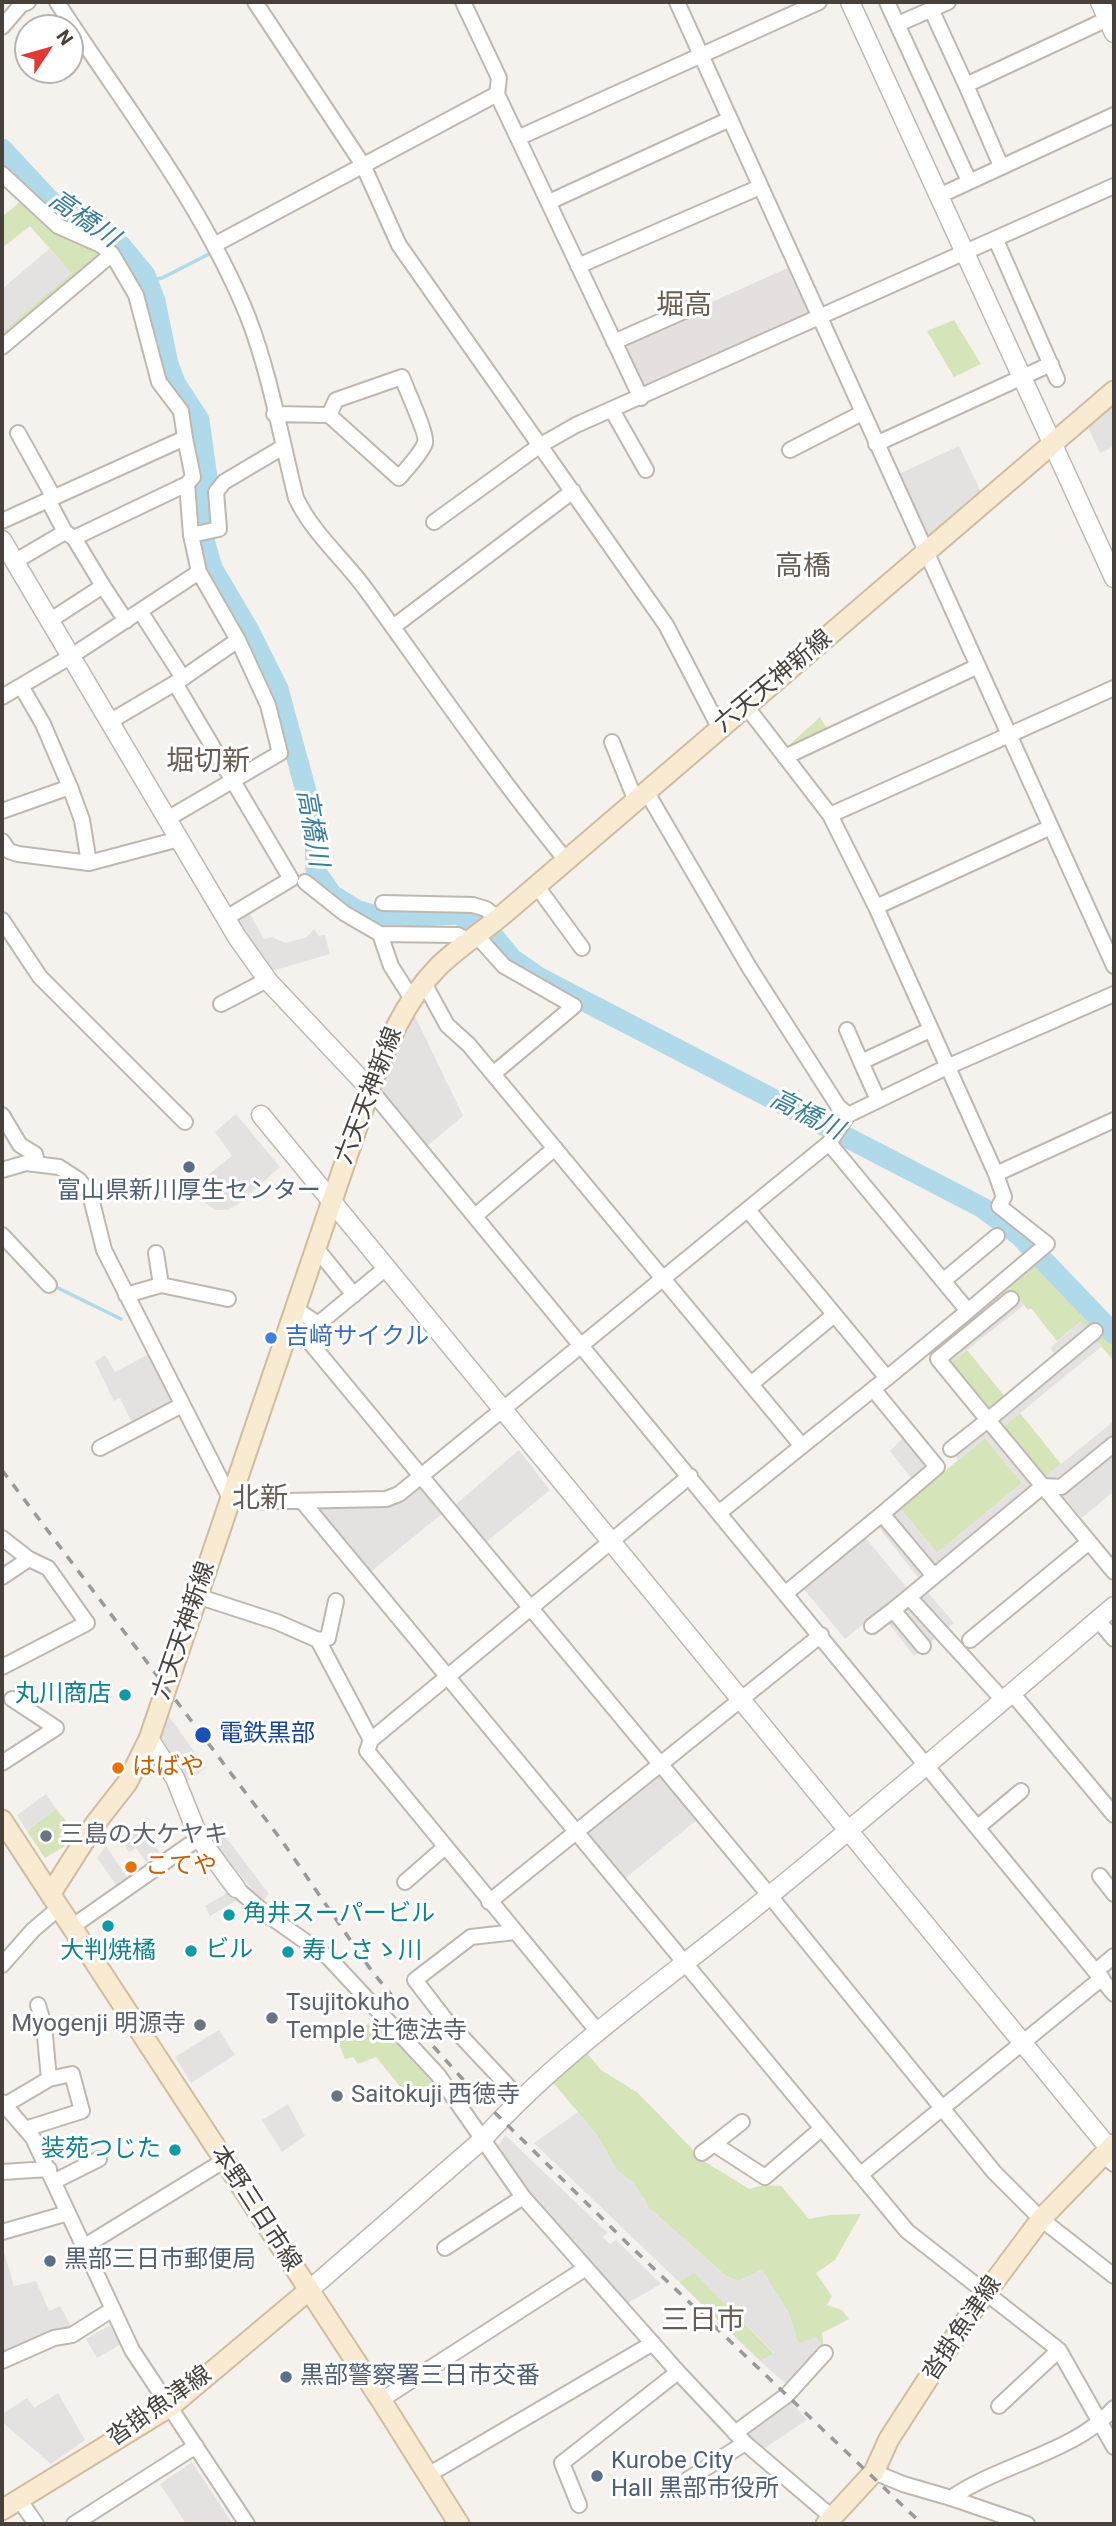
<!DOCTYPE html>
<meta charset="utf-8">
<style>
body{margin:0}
#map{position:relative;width:1116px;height:2526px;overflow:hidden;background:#f5f1ec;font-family:Roboto,sans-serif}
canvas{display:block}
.frame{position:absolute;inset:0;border:4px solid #48413b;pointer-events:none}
.north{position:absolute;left:14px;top:14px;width:70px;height:70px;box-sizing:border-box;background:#fff;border:2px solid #b6b3b1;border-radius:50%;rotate:54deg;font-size:19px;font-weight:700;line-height:28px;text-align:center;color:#48413b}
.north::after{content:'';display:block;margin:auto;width:24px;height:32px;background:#e33935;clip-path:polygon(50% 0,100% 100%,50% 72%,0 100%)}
</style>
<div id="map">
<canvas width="1116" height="2526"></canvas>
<div class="frame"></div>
<div class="north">N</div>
</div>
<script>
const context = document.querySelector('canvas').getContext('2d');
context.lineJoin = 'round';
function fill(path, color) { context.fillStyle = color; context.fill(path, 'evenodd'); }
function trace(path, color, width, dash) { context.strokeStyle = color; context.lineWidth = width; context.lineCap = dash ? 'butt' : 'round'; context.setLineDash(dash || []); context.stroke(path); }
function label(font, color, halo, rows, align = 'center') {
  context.font = font + ' Roboto,"Noto Sans JP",sans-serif'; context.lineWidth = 6; context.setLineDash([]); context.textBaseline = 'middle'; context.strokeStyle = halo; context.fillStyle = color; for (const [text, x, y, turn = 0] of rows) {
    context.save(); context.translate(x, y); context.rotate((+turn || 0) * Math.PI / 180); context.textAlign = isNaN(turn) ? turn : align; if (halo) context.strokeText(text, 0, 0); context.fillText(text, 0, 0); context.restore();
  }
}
fill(new Path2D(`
 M790 267 811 315 642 393 620 343Z`), '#e5e0dd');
fill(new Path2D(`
 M22 200 103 254 2 340V332L71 273 30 226 2 248V217Z
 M954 320 981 364 954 377 927 331Z
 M820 717 830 734 789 753 786 748Z
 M1034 1260 1114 1346V1361L1080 1322 1057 1341 1031 1308 1028 1310 1006 1284Z
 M967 1350 1006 1398 989 1411 948 1365Z
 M1020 1413 1061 1464 1046 1476 1003 1427Z
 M985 1438 1022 1483 937 1553 900 1508Z
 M56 1809 68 1823 59 1835 70 1843 45 1858 27 1831Z
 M375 2020 436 2087 410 2099 376 2057 358 2064 353 2057 345 2059 338 2041Z
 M586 2052 601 2070 638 2093 704 2161 749 2189 763 2185 781 2186 809 2219 830 2215 861 2214 835 2260 816 2273 832 2296 827 2305 842 2310 849 2319 822 2333 824 2350 798 2343 789 2314 762 2270 738 2281 726 2276 648 2207 644 2199 616 2169 597 2135 552 2081Z
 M694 2272 774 2354 760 2361 679 2282Z`), '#d6e4ba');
fill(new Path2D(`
 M49 249 72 273 2 332V289Z
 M1114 405V446L1100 453 1088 427Z
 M959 446 982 494 929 540 899 474Z
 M248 911 264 939 271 937 286 943 307 937 314 929 319 936 325 935 330 954 272 971 232 919Z
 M412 1010 463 1116 426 1147 386 1096 381 1086Z
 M236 1114 280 1167 237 1205 227 1210H215L204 1202 193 1187 232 1156 215 1132Z
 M1006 1284 1024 1305 948 1365 931 1346Z
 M1080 1322 1102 1346 1003 1427 989 1411 1057 1356 1050 1348Z
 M149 1354 175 1405 133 1425 120 1398 114 1401 95 1362 105 1355 115 1372Z
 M1114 1421V1491L1082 1518 1046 1476Z
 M987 1425 1036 1485 921 1581 878 1527 900 1508 937 1553 1022 1483 985 1438 958 1460 953 1452Z
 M906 1435 933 1467 914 1482 890 1451Z
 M519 1450 550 1490 485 1543 455 1505Z
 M420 1484 444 1512 368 1574 310 1505 373 1506Z
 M864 1536 907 1588 845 1639 802 1587Z
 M925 1589 954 1623 914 1656 886 1620Z
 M168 1715 206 1768 185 1783 160 1742Z
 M658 1771 698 1819 622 1881 583 1833Z
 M46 1794 56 1809 27 1831 17 1815Z
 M140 1824 162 1856 149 1866 136 1848 129 1852 122 1840Z
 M222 1832 269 1894 262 1902 212 1840Z
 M106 1846 128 1878 117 1886 97 1858Z
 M232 1890 239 1899 210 1916 205 1906Z
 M219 2030 235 2055 191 2083 175 2057Z
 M288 2104 305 2136 282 2152 262 2120Z
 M578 2112 597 2135 616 2169 634 2183 648 2207 726 2276 738 2281 762 2269 789 2314 798 2343 817 2337 824 2350 794 2391 760 2361 774 2353 694 2273 679 2282 534 2143Z
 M505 2135 608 2233 603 2237 610 2244 616 2240 661 2284 628 2303 545 2214 495 2151Z
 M2 2245 14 2286 36 2281 49 2311 60 2306 73 2329 2 2356Z
 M110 2325 121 2344 97 2358 86 2339Z
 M58 2393 85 2440 51 2464 2 2422V2414L27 2398 34 2408Z
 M789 2399 807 2420 762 2450 744 2432Z
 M192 2462 233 2524H186L160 2484Z`), '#e4e2e0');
trace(new Path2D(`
 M504 97 523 130
 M147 281 162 278 213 252
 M54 1286 121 1319`), '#b0daea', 3.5);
trace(new Path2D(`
 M2 149 53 204 91 222 121 246 145 275 155 301 168 364 175 383 199 420 207 478 200 526 212 568 248 629 278 689 315 824 316 872 332 895 356 910 383 918 458 914 489 931 512 959 538 977 983 1208 1019 1235 1114 1334`), '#b0daea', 21);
const minor = new Path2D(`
 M57 2C123 104 202 203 248 317 270 374 281 438 296 498 313 534 344 559 367 591 432 681 495 773 565 859
 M255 2 363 165 399 245 666 625 719 727
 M463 2 499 78 497 94 641 398
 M677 2 1114 966
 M887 2 969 181
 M931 9 966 85
 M898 24 948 2
 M2 27 21 5 28 2
 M520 137 819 2
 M1001 166 966 85 1114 16
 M2 174 58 226 101 245 112 254 2 347
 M941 195 1114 115
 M549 202 730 119
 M996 240 1057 379
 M214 245 497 94
 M578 266 760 187
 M614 342 691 308
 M612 410 646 470
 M274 414 329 415 336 400 402 377C406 389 428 435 425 443 421 454 407 468 399 478L329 415
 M18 433 54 498
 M185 438 193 477 187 484
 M876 444 1051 364
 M790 450 862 413
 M2 521 185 438 181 411 159 382 136 295 112 254
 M434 522 539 446 576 425 1114 186
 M65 532 74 538 187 484 191 535 199 572
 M191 535 219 529 216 492 224 482 283 447
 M14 562 65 532 48 500
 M103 586 126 621
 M140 611 183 678 238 640
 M49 621 103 586 74 538
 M393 627 573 491
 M175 683 291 879 226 918
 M2 697 70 657 199 572 238 640 268 705 280 753 167 819
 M746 706 830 815 876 907 996 1174 1004 1197 999 1206 1047 1244 968 1311
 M109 722 182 679
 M612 742 635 799
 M785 757 978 666
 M70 787 82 820 89 863
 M646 791 749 967 838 1106 848 1115
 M2 811 70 787 43 724 21 686
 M830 815 1114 688
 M2 841 9 851 18 854 89 863 179 839
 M305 882 344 913 380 934
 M536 885 582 948
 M383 903 473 905 486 909 498 919
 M876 907 1051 827
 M2 920 40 977 185 1122
 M477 936 504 966 574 1006 493 1074
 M424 983 447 1025 469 1045 802 1446 720 1512
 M412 999 391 966 380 934 458 935 470 942
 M221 1004 267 980
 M847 1030 861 1062 930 1030
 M861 1062 878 1100
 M370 1089 1114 1994
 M2 1115 20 1145 35 1154 37 1163
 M829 1143 968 1311 887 1378
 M2 1170 26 1163 59 1167 79 1180 90 1194 104 1250 231 1500 236 1502 386 1499 399 1494 829 1143 848 1115 947 1067 1114 994
 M996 1174 1114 1120
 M748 1210 887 1378 802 1446
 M475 1216 555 1148
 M2 1235 49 1285
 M316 1248 354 1295
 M943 1281 997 1236
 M161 1285 228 1299
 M126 1295 161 1285 156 1253
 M296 1309 318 1324 386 1268
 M293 1322 770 1896 994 2172 1041 2219 1114 2276
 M1095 1331 988 1420 1114 1572
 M751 1384 834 1315
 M873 1389 937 1467 882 1514 934 1576
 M100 1448 182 1405
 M951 1449 988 1420 938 1359 1011 1299
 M302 1501 907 2231 1059 2350 1114 2447
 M2 1538 29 1559
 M2 1577 29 1559 48 1568 87 1623 2 1667
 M786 1593 882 1514
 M197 1596 277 1622 318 1640 328 1638 336 1601
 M909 1597 893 1610 923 1646
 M1098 1620 1114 1639
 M872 1626 893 1610
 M318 1640 371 1740 367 1751 599 2033
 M970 1640 1089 1542
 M1012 1693 1114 1815
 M1003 1700 909 1597 1043 1486 1061 1487 1114 1444
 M371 1740 690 1476
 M2 1763 56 1728 12 1699
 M978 1827 1021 1791
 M1100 1876 1114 1894
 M405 1882 445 1847
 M236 1888 265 1913 329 1958 438 2075 523 2197 678 2372 745 2443 833 2518
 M489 1902 821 1635
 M73 1926 199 1838
 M515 1932 471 1937 415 1980 445 2019 522 2101
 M2 1965 33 1930 60 1907
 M1096 1971 1114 1956
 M2 2102 33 2138 132 2350 247 2524
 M5 2105 49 2079 44 2025 38 2005
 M742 2122 714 2144 765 2177 821 2129
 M25 2129 82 2111 72 2074 49 2079
 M702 2153 714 2144
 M1103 2155 1114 2164
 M2 2172 49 2169
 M860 2175 1102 1978
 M55 2181 99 2159
 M2 2232 68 2213
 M85 2246 225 2160
 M445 2248 523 2197
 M2 2361 54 2338 72 2335 113 2309
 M381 2400 586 2268
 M999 2406 1059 2350
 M735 2433 787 2395 825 2353
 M874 2472 903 2484 951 2498C1000 2464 1076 2452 1114 2408
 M428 2475 653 2343
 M687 2480 745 2443
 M951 2498 1027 2524
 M19 2499 36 2524
 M579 2505 562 2463 678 2372
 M74 2524 196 2446`);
const tertiary = new Path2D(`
 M850 2 1114 578
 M1100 2 1114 33
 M2 540 237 937 269 982 370 1089
 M261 1115 1109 2148
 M149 1739 175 1778 199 1838 236 1888
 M308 2291 482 2140C559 2054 658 1986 748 1913 872 1813 993 1709 1114 1606`);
const secondary = new Path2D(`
 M2 1820 381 2400 459 2524
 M51 1893 95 1824 127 1783 149 1739 370 1089C387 1044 404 1002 438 967 458 947 484 931 506 912L1114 391
 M2 2510 171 2406 308 2291
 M826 2524 874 2472 889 2439 968 2317 1041 2219 1114 2144`);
trace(minor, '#bfb8b0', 18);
trace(tertiary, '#bfb8b0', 21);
trace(secondary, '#cfbda1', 23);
trace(minor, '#fff', 14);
trace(tertiary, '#fff', 18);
trace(secondary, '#f9ebd2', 19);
trace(new Path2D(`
 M2 1470 282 1841 371 1970 433 2046 477 2095 626 2242 922 2524`), '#999', 3.5, [9, 9]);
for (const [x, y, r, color] of [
 [189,1167,7,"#5c6f8a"],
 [271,1338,7,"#3f7fe0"],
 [125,1695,7,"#0f9aa8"],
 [203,1735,9,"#1a4fb4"],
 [118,1768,7,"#e8710a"],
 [46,1836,7,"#6b7280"],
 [131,1867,7,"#e8710a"],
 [229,1915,7,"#0f9aa8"],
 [108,1926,7,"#0f9aa8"],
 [191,1951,7,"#0f9aa8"],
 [288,1952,7,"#0f9aa8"],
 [272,2018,7,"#6b7280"],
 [200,2025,7,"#6b7280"],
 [337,2096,7,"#6b7280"],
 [175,2150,7,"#0f9aa8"],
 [50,2261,7,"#5c6f8a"],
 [286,2377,7,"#5c6f8a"],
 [597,2476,7,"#5c6f8a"]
]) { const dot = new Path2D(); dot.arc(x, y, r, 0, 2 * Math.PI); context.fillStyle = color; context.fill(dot); trace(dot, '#fff', 2.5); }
label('24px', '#48413b', '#fff', [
 ["六天天神新線",774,682,-40],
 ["六天天神新線",370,1096,-69],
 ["六天天神新線",185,1631,-71],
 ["本野三日市線",255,2209,57],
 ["沓掛魚津線",963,2329,-56],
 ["沓掛魚津線",160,2407,-35]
]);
label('24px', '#4e5e75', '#fff', [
 ["富山県新川厚生センター",189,1192,"center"],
 ["黒部三日市郵便局",64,2261],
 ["黒部警察署三日市交番",300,2377],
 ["Kurobe City",611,2462],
 ["Hall 黒部市役所",611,2490]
], 'left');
label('24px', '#366cbe', '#fff', [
 ["吉﨑サイクル",285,1338]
], 'left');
label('24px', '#0d838f', '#fff', [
 ["丸川商店",111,1695,"right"],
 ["角井スーパービル",243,1915],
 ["ビル",205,1951],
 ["大判焼橘",108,1952,"center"],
 ["寿しさゝ川",302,1952],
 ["装苑つじた",161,2150,"right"]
], 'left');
label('24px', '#164399', '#fff', [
 ["電鉄黒部",219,1735]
], 'left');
label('24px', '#c56008', '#fff', [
 ["はばや",132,1768],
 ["こてや",145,1867]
], 'left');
label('24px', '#5b616d', '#fff', [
 ["三島の大ケヤキ",60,1836],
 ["Tsujitokuho",286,2004],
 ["Temple 辻徳法寺",286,2032],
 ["Myogenji 明源寺",186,2025,"right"],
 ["Saitokuji 西徳寺",351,2096]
], 'left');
label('italic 26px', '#3a7e9b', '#fff', [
 ["高橋川",83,220,35],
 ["高橋川",311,828,80],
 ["高橋川",806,1116,27]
]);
label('28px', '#6a5e53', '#fff', [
 ["堀高",684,307],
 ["高橋",803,568],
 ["堀切新",208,763],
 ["北新",260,1500],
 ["三日市",703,2322]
]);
</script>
